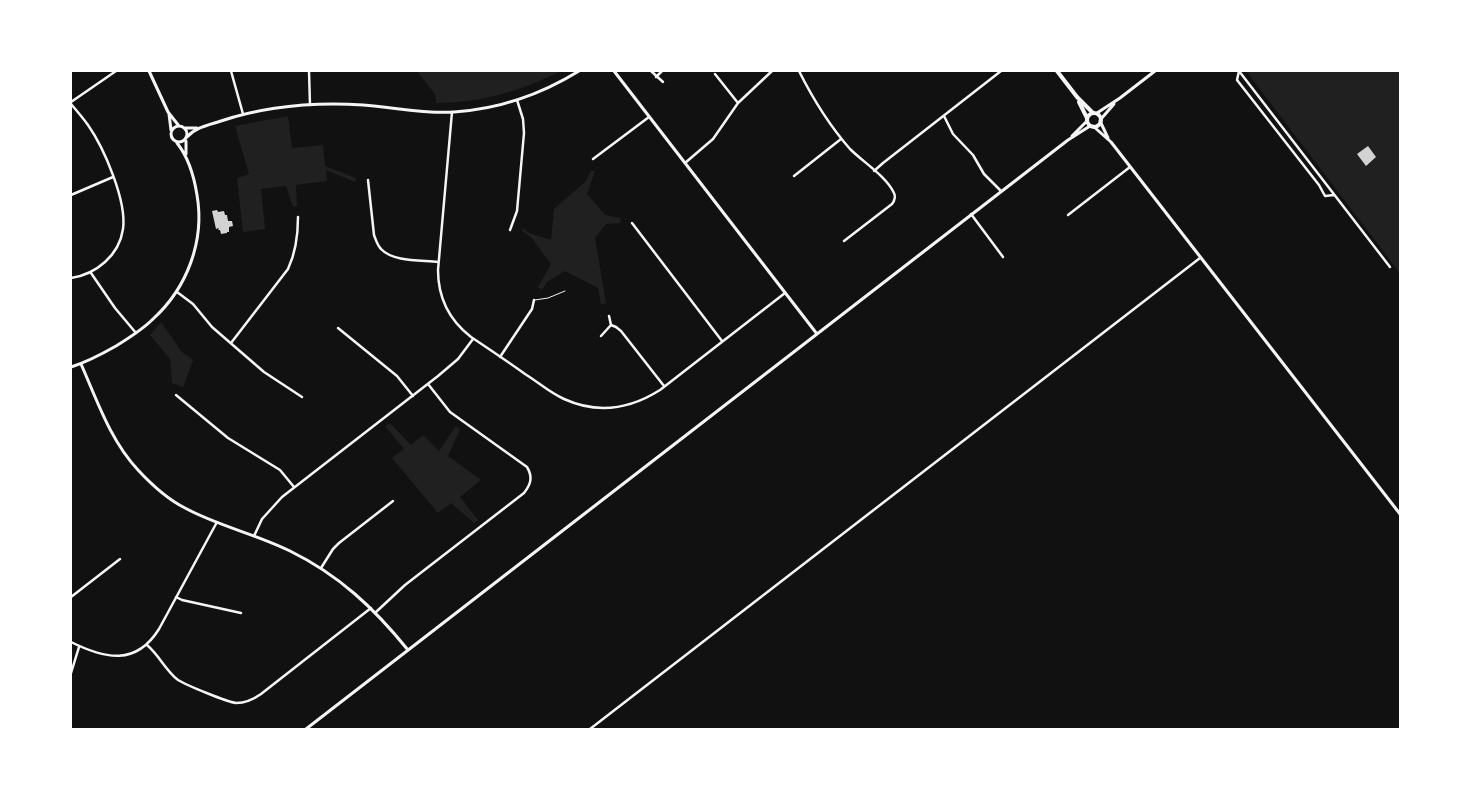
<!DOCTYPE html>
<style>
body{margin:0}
#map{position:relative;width:1471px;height:800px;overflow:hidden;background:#111;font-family:"Source Sans 3",sans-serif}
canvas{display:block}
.frame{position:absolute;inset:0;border:72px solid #fff;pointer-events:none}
</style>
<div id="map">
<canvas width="1471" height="800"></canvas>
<div class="frame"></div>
</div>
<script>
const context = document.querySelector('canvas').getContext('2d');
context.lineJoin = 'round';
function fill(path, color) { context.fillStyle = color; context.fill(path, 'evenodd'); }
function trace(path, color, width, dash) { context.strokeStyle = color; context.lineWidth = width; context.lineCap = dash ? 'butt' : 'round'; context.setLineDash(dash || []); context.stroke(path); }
fill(new Path2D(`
 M417 71H561C521 91 480 103 436 103L435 94Z
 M1246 71H1400V274L1383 251Z
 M288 116 292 148 323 145 325 166 356 178 355 182 326 170 327 181 296 185 297 206 293 207 286 186 261 189 265 229 243 232 237 178 249 174 235 126Z
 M591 171H595L587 194 605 215 621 218 620 223 606 224 595 238 606 303 601 305 598 288 565 271 547 282 542 290 538 287 551 264 531 237 522 231 523 228 529 233 551 240 554 209 586 181Z
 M161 322 181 351 193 360 183 387 172 383 170 359 150 335Z
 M390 423 411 445 423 435 439 451 456 426 460 429 448 456 481 480 460 497 478 520 474 523 451 503 438 513 392 458 404 449 385 426Z`), '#202020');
fill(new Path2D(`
 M1368 146 1376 157 1366 166 1357 154Z
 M217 210 218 212 224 211 225 215H227L228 221H232L233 226 229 227V232H227V233L221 234 220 230H218L219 228 216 229 212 211Z`), '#d3d3d3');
trace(new Path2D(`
 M535 300 548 298 565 291`), '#f5f5f5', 1);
trace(new Path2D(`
 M231 71 243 114
 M309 71 310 105
 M651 71 663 82
 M799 71C813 99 829 125 850 149 863 162 886 176 894 193 896 197 895 200 892 204L844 241
 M1239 71 1390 267
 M1239 71 1237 80 1319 185 1325 196 1334 195
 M715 74 738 103
 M656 77 662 71
 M71 102 116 71
 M71 104C77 111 83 118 88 125 104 148 127 201 123 229 121 243 115 253 105 262 95 271 85 276 71 278
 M452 112 438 270C438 298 449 320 471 337 489 349 507 361 525 374 538 382 550 393 564 399 597 414 630 409 660 390L785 293
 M944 116 953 134 973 155 984 174 1001 191
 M593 159 649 117
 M685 163 713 139 738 103 772 71
 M874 171 883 163 1001 71
 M794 176 841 139
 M368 180 374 235C376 240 377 245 381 249 393 262 422 260 438 262
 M71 195 113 177
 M971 214 1003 257
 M1068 215 1130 167
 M632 223 722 341
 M510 230 517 211 524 133 523 119 517 100
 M91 273 115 308 136 333
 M177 292 193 304 212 327 264 372 302 397
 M611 325 616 327 621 331 664 386
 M338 328 397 376 413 396
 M601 336 611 325 609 316
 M231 343 288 269C296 252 298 236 298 217
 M500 357 532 309 534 300
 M176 395 228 438 280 470 294 487
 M254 536 262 519 282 497 438 376 458 359 473 339
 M321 568 333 549 339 543 393 501
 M71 597 120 559
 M176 597 182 600 241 613
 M376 612 405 585 524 493C531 484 533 477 527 467L450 412 428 384
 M71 642C105 659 136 666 159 629L217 522
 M147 645C159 655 166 671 178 680 186 685 227 702 236 703 245 703 254 699 261 694L371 608
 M71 673 79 647
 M590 729 1200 258`), '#f5f5f5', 2.5);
trace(new Path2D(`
 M149 71 168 112 179 126
 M614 71 817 334
 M1097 113 1120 98 1155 71
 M169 114 171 130
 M1101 119 1114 104
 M1100 121 1108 138
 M171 134a8 8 0 1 1 16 0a8 8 0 1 1-16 0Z
 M1093 126 1111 142 1400 514
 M184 128H197
 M1072 136 1087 121
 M187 137C196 127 209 125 221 121 266 106 316 102 363 105 393 107 424 114 454 112 499 109 540 95 579 71
 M186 141V154
 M81 364C97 400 110 440 138 470 151 484 167 499 185 508 218 526 256 534 290 551 339 575 374 608 408 650
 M71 367C87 362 102 354 116 346 129 338 142 330 153 319 187 288 205 241 197 195 194 176 189 158 177 143
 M306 729 1068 140 1090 126`), '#f5f5f5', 3);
trace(new Path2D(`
 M1057 71 1077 97 1093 113
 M1079 102 1087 118
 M1087 120a7 7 0 1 1 14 0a7 7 0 1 1-14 0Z`), '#f5f5f5', 4);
</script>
